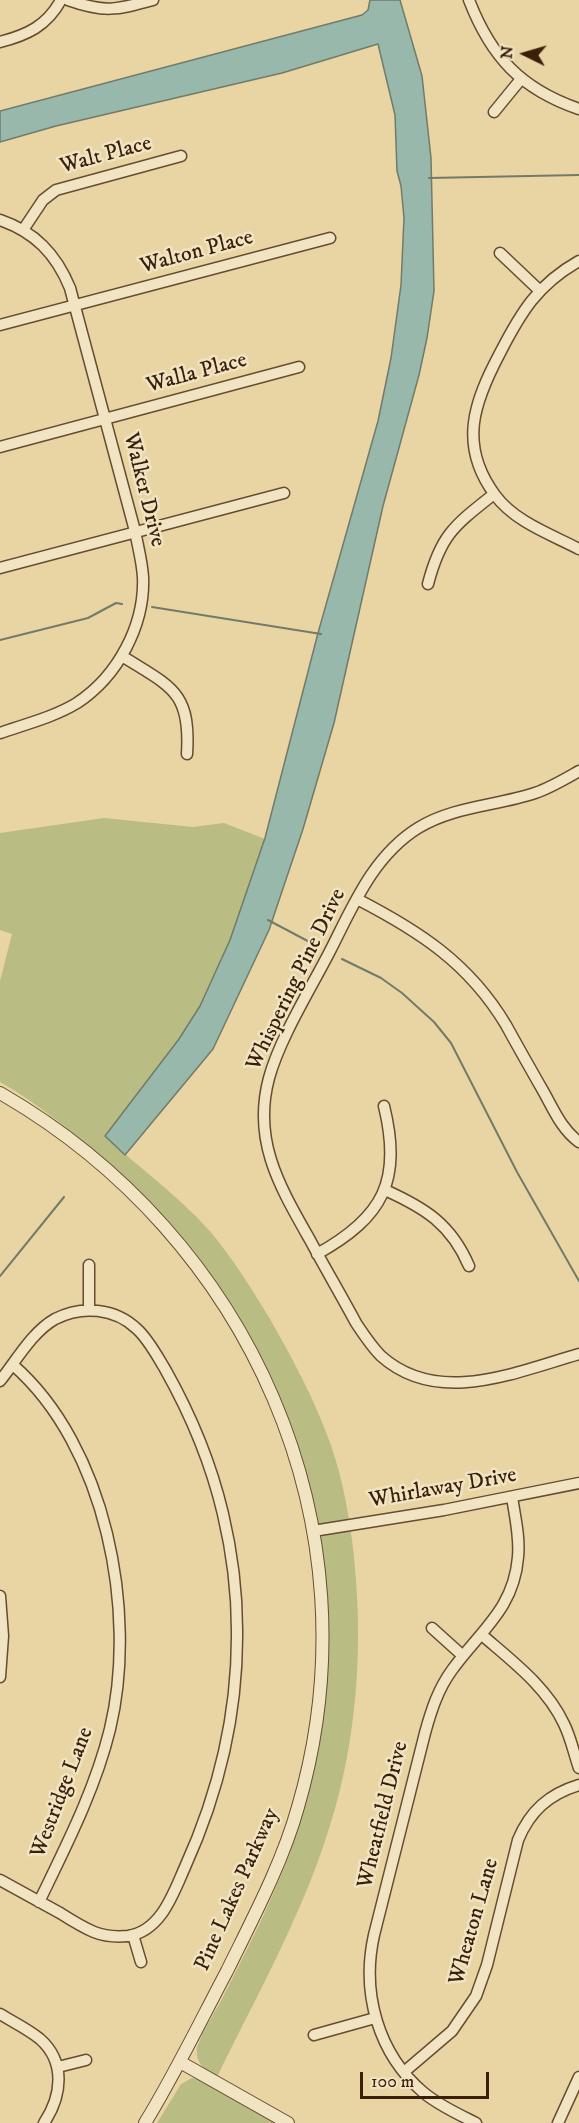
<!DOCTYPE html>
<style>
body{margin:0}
#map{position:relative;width:579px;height:2123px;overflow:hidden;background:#e8d5a3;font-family:"IM FELL DW Pica",serif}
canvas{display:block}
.north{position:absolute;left:495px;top:24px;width:60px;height:60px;-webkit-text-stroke:4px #f0e4c3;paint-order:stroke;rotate:275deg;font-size:16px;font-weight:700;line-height:24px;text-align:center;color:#3a1f0b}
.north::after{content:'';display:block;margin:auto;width:21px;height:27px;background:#3a1f0b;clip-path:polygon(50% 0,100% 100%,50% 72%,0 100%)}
.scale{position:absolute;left:360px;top:2072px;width:129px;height:27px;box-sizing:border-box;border:3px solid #3a1f0b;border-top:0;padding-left:8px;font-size:18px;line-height:21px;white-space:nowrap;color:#3a1f0b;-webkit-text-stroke:4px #f0e4c3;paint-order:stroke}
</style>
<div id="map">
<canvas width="579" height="2123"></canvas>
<div class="north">N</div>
<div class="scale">100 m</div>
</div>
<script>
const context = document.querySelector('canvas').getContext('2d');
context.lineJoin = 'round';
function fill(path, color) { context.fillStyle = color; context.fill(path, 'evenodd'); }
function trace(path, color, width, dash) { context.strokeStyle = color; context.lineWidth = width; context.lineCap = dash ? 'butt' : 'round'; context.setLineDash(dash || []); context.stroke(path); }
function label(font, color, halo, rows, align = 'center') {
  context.font = font + ' "IM FELL DW Pica",serif'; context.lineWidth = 5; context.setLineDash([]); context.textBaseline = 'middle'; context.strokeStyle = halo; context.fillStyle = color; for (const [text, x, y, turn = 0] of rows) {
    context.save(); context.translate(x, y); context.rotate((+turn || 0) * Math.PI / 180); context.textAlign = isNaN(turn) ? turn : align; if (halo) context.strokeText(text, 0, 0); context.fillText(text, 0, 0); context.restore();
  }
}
fill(new Path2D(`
 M104 818 193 827 224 823 265 839C245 894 229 954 200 1006 176 1052 137 1094 105 1136 141 1170 182 1198 214 1236 235 1262 253 1291 270 1319 291 1356 311 1393 326 1432 340 1467 347 1503 352 1540 365 1643 358 1748 323 1847 296 1926 254 2001 217 2077 204 2069 195 2063 197 2047 204 2028 216 2011 225 1993 255 1934 287 1872 304 1808 370 1561 294 1320 99 1155 67 1128 37 1103 0 1082V981L12 934 0 930V833Z
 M192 2078 199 2079 278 2123H157L181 2084Z`), '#b9bc83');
const water = new Path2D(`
 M370 0H400L422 76 431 158 434 291 427 338 419 375 383 506 334 723 303 829 269 930 213 1049 125 1155 105 1136 179 1039 200 1006 230 940 265 838 318 633 378 421 391 358 401 285 404 218 401 186 397 171 395 115 378 44 282 73 56 126 0 142V111L362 15 368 10Z`);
fill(water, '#97b8aa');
trace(water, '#727b6a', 1.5);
trace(new Path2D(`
 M429 178 579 175
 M152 607 321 634
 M0 640 88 618 116 603 122 604
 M268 920 319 947
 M342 959 381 978 402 993 434 1022 451 1043 517 1172 579 1281
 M0 1276 64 1197`), '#727b6a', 2);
const minor = new Path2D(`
 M68 0C105 13 116 10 153 0
 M469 0C491 57 521 89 579 109
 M0 42C27 35 47 26 61 0
 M494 112 521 79
 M0 220C35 232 56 254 70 288L135 531C138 547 142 561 143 577 145 625 118 676 77 703 54 717 26 724 0 733
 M23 230 43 200 56 190 181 156
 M500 253 539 290
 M579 261C538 284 521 312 500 353 474 402 458 445 495 495 515 522 550 534 579 549
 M0 325 330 238
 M0 447 299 367
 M0 568 284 493
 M428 584C441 534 455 525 494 494
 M122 656C171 687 191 691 187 754
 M579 771C565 779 550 788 535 793 496 806 454 806 418 828 373 856 353 906 330 951 310 990 280 1038 269 1078 252 1141 280 1187 310 1240 325 1268 341 1295 356 1323 364 1335 371 1346 381 1356 438 1407 516 1372 579 1354
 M357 899C419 931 469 963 506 1025 518 1047 530 1068 542 1089 553 1108 561 1129 579 1142
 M385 1190C425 1208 451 1224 469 1266
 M317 1254C384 1217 402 1180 384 1106
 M89 1310V1265
 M13 1365C106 1446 138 1612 110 1729 95 1790 66 1846 39 1902
 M0 1381C16 1361 32 1332 55 1319 82 1305 115 1308 137 1329 149 1340 157 1356 165 1369 191 1415 211 1463 223 1514 232 1552 237 1592 237 1630 238 1713 219 1792 185 1867 173 1894 161 1931 128 1936 117 1937 104 1936 94 1932 82 1927 71 1920 60 1913 40 1902 20 1891 0 1880
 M313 1531 444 1510 579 1483
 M0 1596 3 1636 0 1677
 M432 1628 463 1656
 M482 1635C512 1661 547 1687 564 1724 571 1738 574 1754 579 1768
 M133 1935 141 1962
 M0 2014C13 2022 28 2029 40 2039 66 2062 62 2096 44 2123
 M314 2035 375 2018
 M58 2067 86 2060
 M404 2072 452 2031 476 1996 487 1965 518 1840C530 1811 549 1794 579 1785
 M476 2123C458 2114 440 2106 424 2093 378 2054 361 1993 374 1935L425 1733C431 1711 438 1689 452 1670 480 1631 514 1609 518 1557 520 1537 515 1517 512 1497
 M558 2123 579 2077`);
const tertiary = new Path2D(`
 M0 1093C250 1237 380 1526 298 1807 282 1864 253 1918 227 1971 200 2022 175 2074 145 2123
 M180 2062 288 2123`);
trace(minor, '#664c31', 13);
trace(tertiary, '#664c31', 14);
trace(minor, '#f0e4c3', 10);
trace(tertiary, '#f0e4c3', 12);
label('22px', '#3a1f0b', '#f0e4c3', [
 ["Walt Place",106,156,-15],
 ["Walton Place",197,253,-15],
 ["Walla Place",197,374,-15],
 ["Walker Drive",143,490,76],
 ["Whispering Pine Drive",297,980,-64],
 ["Whirlaway Drive",443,1489,-10],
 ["Westridge Lane",63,1793,-69],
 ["Wheatfield Drive",384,1815,-76],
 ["Pine Lakes Parkway",238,1890,-66],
 ["Wheaton Lane",475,1922,-74]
]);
</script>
